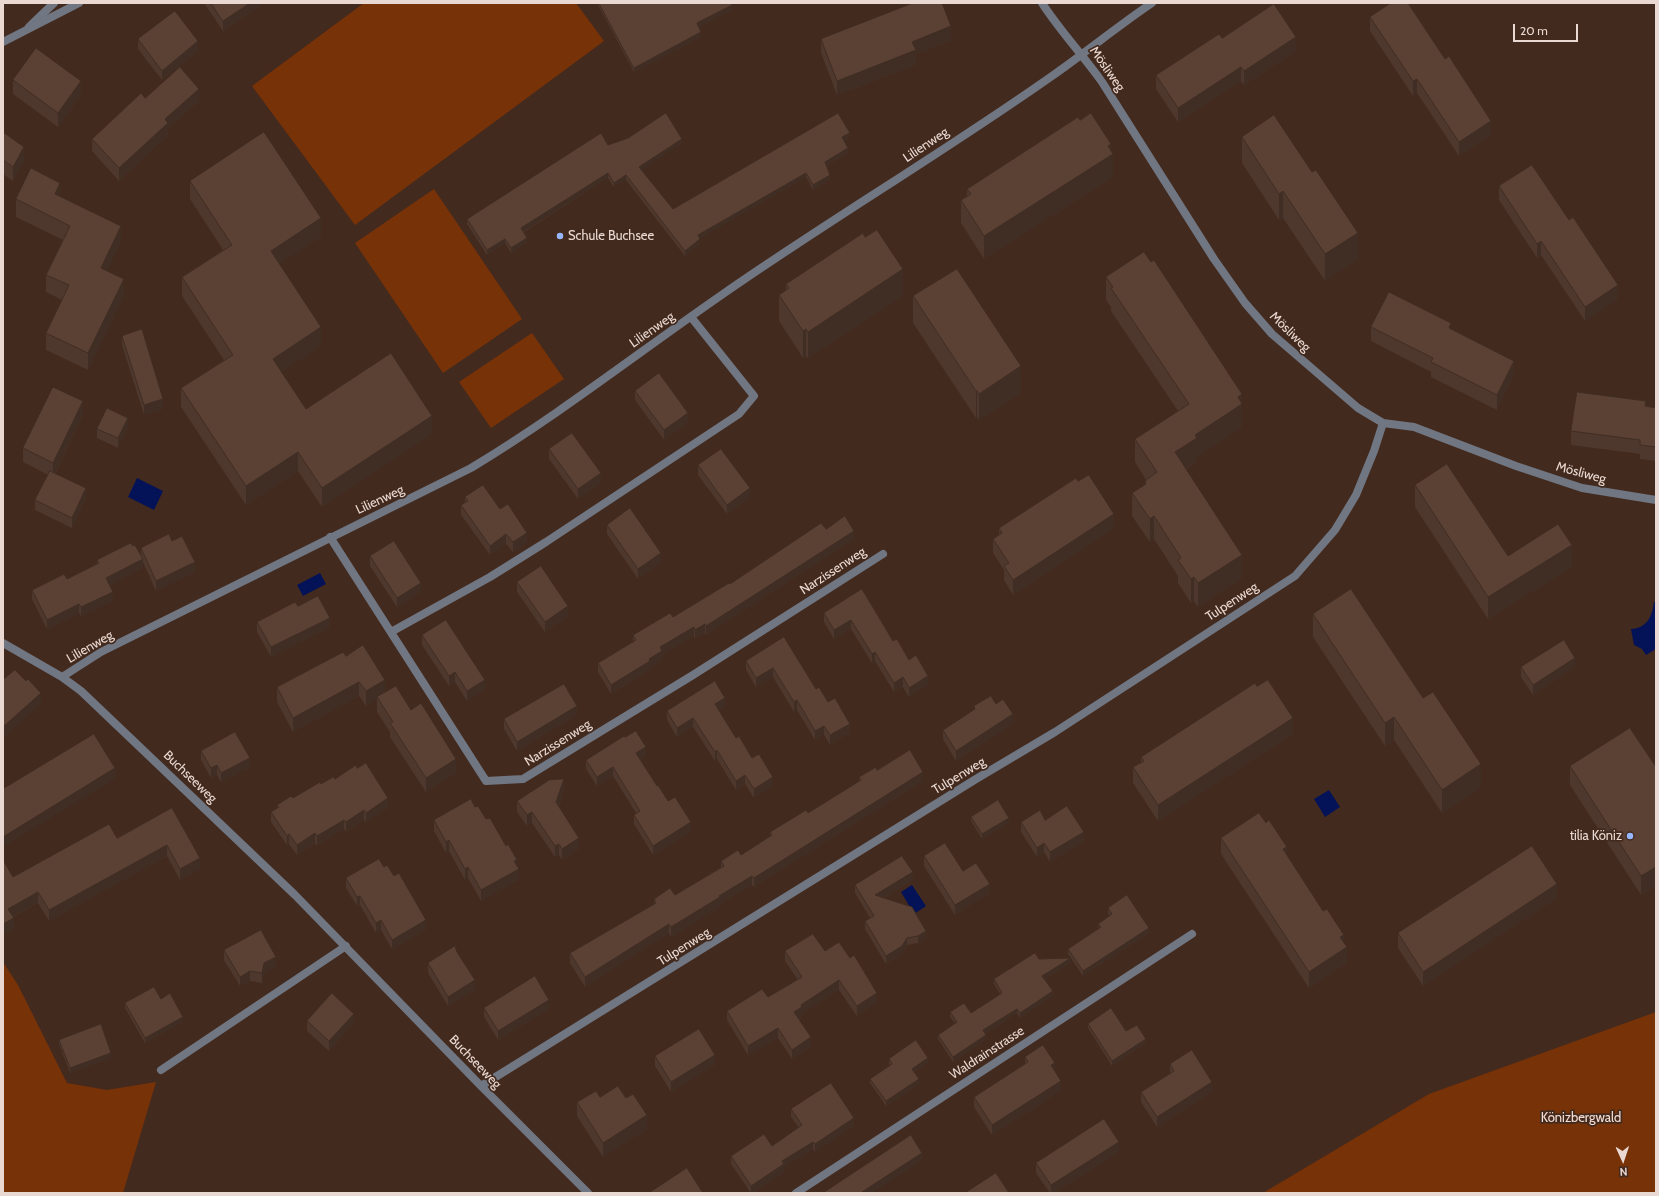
<!DOCTYPE html>
<meta charset="utf-8">
<style>
body{margin:0}
#map{position:relative;width:1659px;height:1196px;overflow:hidden;background:#432a1e;font-family:Cabin,sans-serif}
canvas{display:block}
.frame{position:absolute;inset:0;border:4px solid #ead9d2;pointer-events:none}
.north{position:absolute;left:1603px;top:1140px;width:40px;height:40px;-webkit-text-stroke:3px #432a1e;paint-order:stroke;rotate:177deg;font-size:11px;font-weight:700;line-height:16px;text-align:center;color:#ead9d2}
.north::after{content:'';display:block;margin:auto;width:14px;height:18px;background:#ead9d2;clip-path:polygon(50% 0,100% 100%,50% 72%,0 100%)}
.scale{position:absolute;left:1513px;top:24px;width:65px;height:18px;box-sizing:border-box;border:2px solid #ead9d2;border-top:0;padding-left:5px;font-size:12px;line-height:14px;white-space:nowrap;color:#ead9d2;-webkit-text-stroke:3px #432a1e;paint-order:stroke}
</style>
<div id="map">
<canvas width="1659" height="1196"></canvas>
<div class="frame"></div>
<div class="north">N</div>
<div class="scale">20 m</div>
</div>
<script>
const context = document.querySelector('canvas').getContext('2d');
context.lineJoin = 'round';
function fill(path, color) { context.fillStyle = color; context.fill(path, 'evenodd'); }
function trace(path, color, width, dash) { context.strokeStyle = color; context.lineWidth = width; context.lineCap = dash ? 'butt' : 'round'; context.setLineDash(dash || []); context.stroke(path); }
function label(font, color, halo, rows, align = 'center') {
  context.font = font + ' Cabin,sans-serif'; context.lineWidth = 3.5; context.setLineDash([]); context.textBaseline = 'middle'; context.strokeStyle = halo; context.fillStyle = color; for (const [text, x, y, turn = 0] of rows) {
    context.save(); context.translate(x, y); context.rotate((+turn || 0) * Math.PI / 180); context.textAlign = isNaN(turn) ? turn : align; if (halo) context.strokeText(text, 0, 0); context.fillText(text, 0, 0); context.restore();
  }
}
fill(new Path2D(`
 M364 3H576L604 41 355 225 252 86Z
 M434 189 522 319 443 373 355 243Z
 M532 333 564 379 491 428 459 382Z
 M3 962 18 985 67 1083 107 1090 156 1082 123 1193H3Z
 M1656 1012V1193H1263L1429 1094Z`), '#783208');
fill(new Path2D(`
 M137 478 163 491 154 510 128 497Z
 M320 573 326 584 303 596 297 585Z
 M1654 602H1656V649L1646 655 1642 649 1634 645 1631 629C1647 628 1652 617 1654 602Z
 M1329 790 1340 807 1325 817 1314 799Z
 M912 885 926 906 914 914 901 892Z`), '#041357');
trace(new Path2D(`
 M1042 3C1060 31 1083 55 1102 82L1214 259 1245 303 1272 334 1358 408 1383 423 1414 427 1516 466 1582 488 1656 500
 M29 27 54 3
 M330 537 486 781 523 779 693 675 883 554
 M391 632 490 577 546 542 739 414 754 396 691 317
 M3 643 62 677 81 691 295 895 481 1086 588 1193
 M62 677 101 652 471 468C559 415 639 352 723 294 831 219 944 152 1052 76 1085 53 1118 26 1152 3
 M161 1070 346 946
 M481 1086 976 779 1055 732 1295 576 1335 530 1356 495 1374 451 1383 423
 M796 1193 1192 934`), '#707682', 8);
trace(new Path2D(`
 M3 42 79 3`), '#707682', 8);
fill(new Path2D(`
 M204 3H261V5L223 31Z
 M597 3H731L732 10 699 27 701 37 634 72Z
 M1370 17 1491 135 1459 156 1417 93 1413 96 1370 31Z
 M1222 38 1296 51 1244 85 1241 81 1178 122 1156 89V75Z
 M138 39 198 51 162 80 138 49Z
 M821 39 951 41 916 54V65L837 95 821 53Z
 M13 80 81 95 58 127 13 94Z
 M145 98 199 101 168 129V135L119 181 92 151V139Z
 M1080 120 1111 151 1113 177 984 259 961 223V200L967 196V189Z
 M3 132 24 161 13 181 3 174Z
 M1242 137 1358 259 1325 281 1283 218 1279 220 1242 163Z
 M850 138 844 141 848 153 827 166 830 180 813 190 806 177 700 238V244L685 256 626 180 614 187 608 178 524 232 527 243 511 253 505 243 487 255 467 224V219L608 145 682 143 641 170 673 209Z
 M190 181 321 237 279 264 321 346 281 372 306 409 432 434 322 507 298 471 246 505 181 407V388L224 360 182 296V277L223 250 190 199Z
 M1499 186 1618 299 1585 321 1541 255 1537 258 1499 200Z
 M60 197 121 243 107 271 124 296 88 370 46 350V333L62 300 46 292V275L63 240 16 217V199Z
 M1106 277 1242 394V427L1197 457V461L1186 469 1242 578 1198 607 1194 601 1191 603 1178 583V576L1154 539 1150 542 1132 516V493L1145 485V481L1146 480 1135 462V439L1178 411 1111 311V307L1106 300Z
 M786 284 903 296 808 358 806 356 803 358 779 321V295L786 290Z
 M913 296 1021 393 979 420 977 417 976 418 913 323Z
 M1371 327 1451 329 1514 375 1497 410 1431 377V372L1371 341Z
 M122 336 163 409 144 415 122 345Z
 M635 391 688 423 664 440 635 400Z
 M1646 406 1656 408V461L1640 459V454L1571 445V431Z
 M83 415 55 474 86 498 72 528 35 510V500L48 475 23 462V448Z
 M128 428 118 448 97 438V429Z
 M549 449 601 483 578 499 549 459Z
 M698 465 750 498 727 514 698 475Z
 M1415 485 1508 556 1572 567 1488 619 1415 507Z
 M465 497 500 509 527 543 513 552 506 544 490 555 461 515V505L465 502Z
 M607 525 661 563 638 579 607 534Z
 M999 528H1114L1013 595 1004 580V570L993 553V539L999 535Z
 M826 529 854 539 706 635 705 633 695 639 694 636 662 655V660L650 667V670L611 694 598 672V663L633 642V635L673 617Z
 M133 546 141 555V548L195 572 156 591 143 562V568L110 585 113 601 81 616 79 613 47 629 32 599V590L67 579 97 564V560Z
 M370 556 421 592 397 607 370 566Z
 M517 582 568 616 545 632 517 592Z
 M862 589 893 641 928 685 909 697 903 687 894 692 875 661 872 663 851 629 834 639 824 622V613Z
 M298 606 330 627 271 657 257 632V622Z
 M1313 614 1481 788 1442 813 1394 740 1385 746 1313 637Z
 M422 635 485 689 467 701 455 682 449 686 422 645Z
 M784 637 816 689 828 702 850 733 830 745 824 735 815 740 797 710 794 712 773 677 756 687 746 670V661Z
 M346 656 385 693 411 710 456 773 426 792 390 737V732L377 712V698L366 706 359 696 293 732 277 702V687Z
 M1521 667H1575L1533 695 1521 677Z
 M1257 686 1293 734 1158 821 1133 783V767L1141 762V757Z
 M996 704 1013 724 956 761 943 739V730L974 710V706Z
 M725 707 719 711 736 738 773 786 754 798 745 784 736 790 717 759 715 761 693 727 677 737 667 720V711Z
 M577 715 517 751 504 729V719Z
 M201 751 250 767 221 782 217 775 211 778 201 760Z
 M646 756 640 760 657 786 691 832 653 855 634 824V815L636 813 613 776 597 786 586 769V760Z
 M1570 766 1656 767V885L1641 895 1570 785Z
 M877 770 923 781 754 887 752 885 720 904V907L671 937 669 933 585 987 570 963V953L654 905V899L675 895 721 867V861L741 855 770 836V832L808 813 859 782V777Z
 M335 779 388 808 366 822 364 820 346 832 344 829 317 846 315 843 297 855 289 844 287 845 271 822V812L277 808V805Z
 M564 790 559 806 579 849 562 860 559 855 555 857 532 823 527 826 517 812V801Z
 M475 807 486 819 517 866 519 880 481 901 468 878 465 880 449 851 446 853 434 831V820Z
 M172 808 200 869 180 880 167 856 49 921 38 903 13 917 14 929 3 935V860L13 877 117 838Z
 M971 817 1009 823 982 839 971 821Z
 M1045 820 1084 841 1050 862 1044 852 1037 857 1021 832V822Z
 M1221 838 1287 856 1344 943 1347 963 1309 988 1221 854Z
 M924 856 990 893 955 915 924 866Z
 M384 867 426 930 392 949 381 930 376 933 360 905 357 906 346 888V878Z
 M913 880 884 898 926 938 918 943 907 945 902 954 886 964 865 929V921L870 918 855 893V885Z
 M1557 898 1423 986 1398 948V933Z
 M1108 908 1149 933 1083 976 1068 954V949L1099 929 1098 924 1110 916 1108 913Z
 M224 950 276 966 264 973 262 983 250 981 240 986 224 960Z
 M785 951H825L877 1002 857 1016 839 990 802 1014V1017L799 1019 811 1047 792 1059 778 1038 748 1055 727 1020V1011L768 997 798 980 785 961Z
 M457 952 475 990 448 1006 428 973V963Z
 M1039 959 1071 963 1045 979 1053 996 1020 1018 1017 1013 985 1034 986 1039 953 1062 938 1039V1035L955 1023 950 1017V1012L971 1013 1000 994 994 984V979Z
 M161 999 183 1022 145 1043 125 1008V1003Z
 M484 1008 549 1009 498 1040 484 1017Z
 M307 1021 354 1023 329 1051 307 1031Z
 M1088 1024 1126 1031 1146 1043 1112 1066 1088 1028Z
 M59 1040 111 1058 70 1073 59 1044Z
 M655 1056 715 1065 671 1092 655 1066Z
 M1025 1057 1061 1091 992 1135 974 1107V1097L1025 1064Z
 M889 1059 928 1063 914 1072 919 1084 886 1106 870 1083V1079L890 1066 889 1064Z
 M1170 1064 1212 1092 1157 1127 1141 1102V1092L1170 1074Z
 M600 1097 626 1098 647 1129 603 1157 577 1116V1102Z
 M791 1109 854 1126 815 1152 813 1149 784 1167V1172L753 1193H751L731 1164V1156L772 1146 799 1128 791 1117Z
 M1119 1152 1054 1193H1050L1036 1173V1163Z`), '#4e372d');
fill(new Path2D(`
 M250 3H261V5L223 31V21Z
 M732 5V10L697 28V23Z
 M951 26V41L916 54V65L837 95V81L912 42Z
 M701 32V37L634 72V68Z
 M1296 37V51L1244 85V71Z
 M198 41V51L162 80V71Z
 M1241 67V81L1178 122V108Z
 M1417 79V93L1413 96V81Z
 M81 81V95L58 127V113Z
 M199 89V101L168 129V135L119 181V168L165 119Z
 M1491 121V135L1459 156V142Z
 M850 133V138L842 142V137Z
 M682 139V143L639 172V167Z
 M1111 144V155L1113 154V177L984 259V236Z
 M24 147V161L13 181V167Z
 M848 148V153L825 167V162Z
 M608 173V178L521 233V228Z
 M806 173V177L698 240V235Z
 M626 175V180L614 187V183Z
 M830 175V180L813 190V185Z
 M60 183V200L55 194Z
 M1283 191V218L1279 220V194Z
 M321 218V237L271 270V251Z
 M121 226V243L101 285V268Z
 M1358 233V259L1325 281V254Z
 M527 238V243L511 253V248Z
 M505 239V243L487 255V250Z
 M700 239V244L685 256V251Z
 M1541 241V255L1537 258V244Z
 M903 269V296L808 358V332Z
 M124 279V296L88 370V353Z
 M1618 285V299L1585 321V307Z
 M321 327V346L273 378V359Z
 M806 329V356L803 358V331Z
 M1514 361V375L1497 410V395Z
 M1021 366V393L979 420V394Z
 M976 391H977V417L976 418Z
 M1242 394V427L1197 457V461L1175 475V452L1238 397Z
 M163 399V409L144 415V405Z
 M83 401V415L53 477V463Z
 M688 413V423L664 440V430Z
 M432 416V434L322 507V488Z
 M128 418V428L118 448V438Z
 M298 452V471L246 505V486Z
 M601 473V483L578 499V489Z
 M86 488V498L72 528V518Z
 M750 488V498L727 514V505Z
 M1114 514V528L1013 595V580Z
 M1154 516V539L1150 542V519Z
 M854 531V539L706 635V626Z
 M527 533V543L513 552V542Z
 M506 534V544L490 555V546Z
 M1572 545V567L1488 619V597Z
 M661 553V563L638 579V569Z
 M1242 555V578L1198 607V583Z
 M143 559V568L106 587V578Z
 M195 562V572L156 591V581Z
 M1194 577V601L1191 603V579Z
 M421 583V592L397 607V598Z
 M113 592V601L81 616V607Z
 M79 604V613L47 629V620Z
 M568 606V616L545 632V622Z
 M330 618V627L271 657V647Z
 M851 620V629L834 639V630Z
 M705 624V633L695 639V630Z
 M694 627V636L662 655V660L650 667V670L611 694V685L649 659 660 647Z
 M875 652V661L872 663V654Z
 M1575 658V667L1533 695V685Z
 M773 668V677L756 687V678Z
 M455 672V682L449 686V676Z
 M928 676V685L909 697V688Z
 M903 677V687L894 692V683Z
 M385 680V694L366 706V691Z
 M485 680V689L467 701V691Z
 M359 682V696L293 732V718Z
 M41 693V704L3 738V727Z
 M725 698V707L715 713V704Z
 M797 700V710L794 712V702Z
 M577 706V715L517 751V742Z
 M1013 714V724L956 761V751Z
 M1394 717V740L1385 746V723Z
 M693 718V727L677 737V728Z
 M1293 718V734L1158 821V805Z
 M850 724V733L830 745V735Z
 M824 726V735L815 740V731Z
 M646 747V756L636 762V753Z
 M717 750V759L715 761V752Z
 M250 758V767L221 782V773Z
 M456 759V773L426 792V778Z
 M1481 764V788L1442 813V790Z
 M217 765V775L211 778V768Z
 M613 767V776L597 786V777Z
 M115 768V779L3 847V837Z
 M923 772V781L754 887V878Z
 M745 775V784L736 790V781Z
 M773 777V786L754 798V789Z
 M564 779V790L556 813V802Z
 M388 798V808L366 822V813Z
 M364 810V820L346 832V822Z
 M532 812V823L527 826V815Z
 M1009 818V823L982 839V834Z
 M344 820V829L317 846V836Z
 M691 822V832L653 855V846Z
 M1084 832V841L1050 862V852Z
 M315 833V843L297 855V845Z
 M289 834V844L287 845V836Z
 M579 838V849L562 860V849Z
 M449 840V851L446 853V842Z
 M1044 843V852L1037 857V848Z
 M559 844V855L555 857V846Z
 M167 845V856L49 921V910Z
 M1287 847V863L1283 849Z
 M200 858V869L180 880V869Z
 M517 860V871L519 869V880L481 901V890L514 861Z
 M468 867V878L465 880V869Z
 M1656 867V885L1641 895V876Z
 M913 872V880L875 903V895Z
 M752 876V885L720 904V907L671 937V927L719 896Z
 M990 884V893L955 915V905Z
 M1557 884V898L1423 986V972Z
 M38 892V903L8 919V909Z
 M360 896V905L357 906V897Z
 M14 918V929L3 935V924Z
 M381 920V930L376 933V923Z
 M426 920V930L392 949V940Z
 M669 924V933L585 987V977Z
 M1149 928V933L1083 976V971Z
 M926 931V938L918 943V936Z
 M1344 935V948L1347 947V963L1309 988V972L1340 937Z
 M907 938V945L902 954 886 964V956Z
 M276 957V966L264 973 262 983V973L264 963Z
 M1071 958V963L1042 981V976Z
 M250 971V981L240 986V977Z
 M475 980V990L448 1006V997Z
 M839 980V990L802 1014V1017L794 1021V1012L801 1005Z
 M1053 991V996L1020 1018V1013Z
 M877 993V1002L857 1016V1006Z
 M549 1000V1009L498 1040V1031Z
 M1017 1009V1013L983 1035V1030Z
 M354 1014V1023L329 1051V1041Z
 M183 1017V1022L145 1043V1038Z
 M778 1028V1038L748 1055V1046Z
 M986 1035V1039L953 1062V1057Z
 M811 1037V1047L792 1059V1050Z
 M1146 1039V1043L1112 1066V1061Z
 M111 1053V1058L70 1073V1068Z
 M715 1055V1065L671 1092V1082Z
 M928 1058V1063L912 1073V1069Z
 M1055 1063V1072L1051 1065Z
 M919 1079V1084L886 1106V1101Z
 M1061 1081V1091L992 1135V1125Z
 M1212 1082V1092L1157 1127V1117Z
 M647 1115V1129L603 1157V1143Z
 M854 1118V1126L815 1152V1144Z
 M813 1142V1149L784 1167V1172L753 1193H751V1186L782 1161Z
 M1119 1142V1152L1054 1193H1051V1185Z
 M922 1153V1161L872 1193H862V1192Z`), '#402d24');
const building = new Path2D(`
 M211 3H250L223 21Z
 M599 3H731L732 5 697 23 701 32 634 68Z
 M913 3H942L951 26 912 42 916 50 837 81 821 39Z
 M1391 3H1408L1445 59 1449 56 1491 121 1459 142 1417 79 1413 81 1370 17Z
 M1274 4 1296 37 1244 71 1241 67 1178 108 1156 75 1219 34 1222 38Z
 M175 11 198 41 162 71 138 39Z
 M36 48 81 81 58 113 13 80Z
 M180 67 199 89 165 119 168 123 119 168 92 139 141 93 145 98Z
 M666 113 682 139 639 167 673 209 838 113 850 133 842 137 848 148 825 162 830 175 813 185 806 173 698 235 700 239 685 251 626 175 614 183 608 173 521 228 527 238 511 248 505 239 487 250 467 219 601 133 608 145 628 138Z
 M1091 113 1111 144 1108 146 1113 154 984 236 961 200 971 194 967 189 1078 117 1080 120Z
 M1274 115 1312 172 1316 170 1358 233 1325 254 1283 191 1279 194 1242 137Z
 M3 132 24 147 13 167 3 160Z
 M264 132 321 218 271 251 321 327 273 359 306 409 391 353 432 416 322 488 298 452 246 486 181 388 233 355 182 277 232 245 190 181Z
 M1532 165 1569 220 1573 217 1618 285 1585 307 1541 241 1537 244 1499 186Z
 M31 168 60 183 55 194 121 226 101 268 124 279 88 353 46 333 69 285 46 275 70 226 16 199Z
 M877 230 903 269 808 332 806 329 803 331 779 295 789 288 786 284 863 233 865 237Z
 M1144 252 1151 262 1154 260 1242 394 1238 397 1242 404 1195 435 1197 438 1175 452 1242 555 1198 583 1194 577 1191 579 1178 560 1181 558 1154 516 1150 519 1132 493 1146 484 1145 481 1157 472 1135 439 1189 404 1111 288 1113 287 1106 277Z
 M957 269 1021 366 979 394 977 391H976L913 296Z
 M1389 292 1451 323 1449 328 1514 361 1497 395 1431 362 1433 358 1371 327Z
 M142 329 163 399 144 405 122 336Z
 M659 373 688 413 664 430 635 391Z
 M53 387 83 401 53 463 23 448Z
 M1577 392 1646 401 1645 406 1656 408V447L1640 445V440L1571 431Z
 M107 408 128 418 118 438 97 429Z
 M572 433 601 473 578 489 549 449Z
 M721 449 750 488 727 505 698 465Z
 M1447 464 1508 556 1558 524 1572 545 1488 597 1415 485Z
 M50 471 86 488 72 518 35 500Z
 M1089 475 1114 514 1013 580 1004 566 1009 563 993 539 1002 533 999 528 1076 478 1078 481Z
 M483 485 500 509 508 504 527 533 513 542 506 534 490 546 461 505 468 501 465 497Z
 M630 508 661 553 638 569 607 525Z
 M845 516 854 531 706 626 705 624 695 630 694 627 660 647 662 651 649 659 650 661 611 685 598 663 636 640 633 635 670 613 673 617 729 583 730 584 821 523 826 529Z
 M169 534 172 541 182 536 195 562 156 581 141 548Z
 M394 541 421 583 397 598 370 556Z
 M131 543 133 546 135 545 143 559 106 578 113 592 81 607 79 604 47 620 32 590 64 574 67 579 99 563 97 560Z
 M541 566 568 606 545 622 517 582Z
 M862 589 893 641 897 639 909 660 916 655 928 676 909 688 903 677 894 683 875 652 872 654 851 620 834 630 824 613Z
 M1351 589 1423 698 1433 692 1481 764 1442 790 1394 717 1385 723 1313 614Z
 M318 596 330 618 271 647 257 622 295 602 298 606Z
 M446 620 485 680 467 691 455 672 449 676 422 635Z
 M784 637 816 689 819 687 828 702 835 698 850 724 830 735 824 726 815 731 797 700 794 702 773 668 756 678 746 661Z
 M1564 640 1575 658 1533 685 1521 667Z
 M363 645 385 680 366 691 359 682 293 718 277 687 343 652 346 656Z
 M15 670 26 681 28 679 41 693 3 727V680Z
 M1268 680 1293 718 1158 805 1133 767 1144 761 1141 757 1255 683 1257 686Z
 M715 681 725 698 715 704 736 738 739 736 752 758 759 754 773 777 754 789 745 775 736 781 717 750 715 752 693 718 677 728 667 711Z
 M564 684 577 706 517 742 504 719Z
 M396 686 411 710 421 703 456 759 426 778 390 723 393 722 377 697Z
 M991 696 996 704 1003 699 1013 714 956 751 943 730 975 709 974 706Z
 M1630 728 1656 767V867L1641 876 1570 766Z
 M636 731 646 747 636 753 657 786 658 785 668 801 675 797 691 822 653 846 634 815 640 811 613 767 597 777 586 760 624 736 625 737Z
 M235 732 250 758 221 773 217 765 211 768 201 751Z
 M94 734 115 768 3 837V789Z
 M910 750 923 772 754 878 752 876 719 896 720 897 671 927 669 924 585 977 570 953 656 903 654 899 670 888 675 895 724 866 721 861 738 850 741 855 772 835 770 832 806 810 808 813 861 780 859 777 876 767 877 770Z
 M366 763 388 798 366 813 364 810 346 822 344 820 317 836 315 833 297 845 289 834 287 836 271 812 279 807 277 805 291 796 293 798 320 782 321 784 333 777 335 779 356 765 357 768Z
 M564 779 556 802 579 838 562 849 559 844 555 846 532 812 527 815 517 801 549 780Z
 M471 799 475 807 478 806 486 819 490 818 506 846 508 844 517 860 514 861 519 869 481 890 468 867 465 869 449 840 446 842 434 820Z
 M998 800 1009 818 982 834 971 817Z
 M1067 806 1084 832 1050 852 1044 843 1037 848 1021 822 1040 810 1045 820Z
 M172 808 200 858 180 869 167 845 49 910 38 892 8 909 14 918 3 924V860L13 877 109 824 117 838Z
 M1259 813 1266 823 1269 820 1287 847 1283 849 1323 911 1327 909 1344 935 1340 937 1347 947 1309 972 1221 838Z
 M945 843 963 871 976 863 990 884 955 905 924 856Z
 M1532 846 1557 884 1423 972 1398 933Z
 M902 856 913 872 875 895 912 907 926 931 918 936 907 938 902 946 886 956 865 921 874 916 855 885Z
 M379 859 384 867 387 865 394 876 399 873 426 920 392 940 381 920 376 923 360 896 357 897 346 878Z
 M1127 895 1149 928 1083 971 1068 949 1101 927 1098 924 1112 914 1108 908Z
 M261 930 276 957 264 963 262 973 250 971 240 977 224 950Z
 M813 934 825 951 839 942 850 958 854 955 877 993 857 1006 839 980 801 1005 802 1007 794 1012 811 1037 792 1050 778 1028 748 1046 727 1011 762 989 768 997 802 977 785 951Z
 M455 946 457 952 475 980 448 997 428 963Z
 M1035 953 1039 959 1071 958 1042 976 1053 991 1020 1013 1017 1009 983 1030 986 1035 953 1057 938 1035 957 1022 950 1012 964 1003 971 1013 1002 993 994 979Z
 M535 976 549 1000 498 1031 484 1008Z
 M154 987 161 999 170 993 183 1017 145 1038 125 1003Z
 M332 993 354 1014 329 1041 307 1021Z
 M1111 1008 1126 1031 1137 1025 1146 1039 1112 1061 1088 1024Z
 M101 1024 111 1053 70 1068 59 1040Z
 M699 1029 715 1055 671 1082 655 1056Z
 M916 1040 928 1058 912 1069 919 1079 886 1101 870 1079 892 1064 889 1059Z
 M1043 1045 1055 1063 1051 1065 1061 1081 992 1125 974 1097 1028 1062 1025 1057Z
 M1192 1050 1212 1082 1157 1117 1141 1092 1174 1071 1170 1064Z
 M831 1083 854 1118 815 1144 813 1142 782 1161 784 1164 751 1186 731 1156 764 1134 772 1146 802 1125 791 1109Z
 M618 1086 626 1098 633 1094 647 1115 603 1143 577 1102 596 1091 600 1097Z
 M1104 1119 1119 1142 1051 1185 1036 1163Z
 M911 1135 922 1153 862 1192 863 1193H823Z
 M687 1168 703 1193H649Z
 M996 1173 1009 1193H965Z`);
fill(building, '#5b4034');
trace(building, '#402d24', 1);
for (const [x, y, r, color] of [
 [560,236,4,"#96b6fd"],
 [1630,836,4,"#96b6fd"]
]) { const dot = new Path2D(); dot.arc(x, y, r, 0, 2 * Math.PI); context.fillStyle = color; context.fill(dot); trace(dot, '#432a1e', 1.5); }
label('13px', '#ead9d2', '#432a1e', [
 ["Mösliweg",1107,69,55],
 ["Lilienweg",926,145,-34],
 ["Lilienweg",652,330,-35],
 ["Mösliweg",1290,332,44],
 ["Mösliweg",1581,473,15],
 ["Lilienweg",380,500,-25],
 ["Narzissenweg",833,571,-33],
 ["Tulpenweg",1232,602,-33],
 ["Lilienweg",90,647,-30],
 ["Narzissenweg",558,743,-32],
 ["Tulpenweg",959,776,-31],
 ["Buchseeweg",190,777,44],
 ["Tulpenweg",684,947,-32],
 ["Waldrainstrasse",987,1053,-33],
 ["Buchseeweg",475,1062,46]
]);
label('13px', '#ead9d2', '#432a1e', [
 ["Schule Buchsee",568,236],
 ["tilia Köniz",1622,836,"right"]
], 'left');
label('13px', '#f6ded3', '#432a1e', [
 ["Könizbergwald",1581,1118]
]);
</script>
